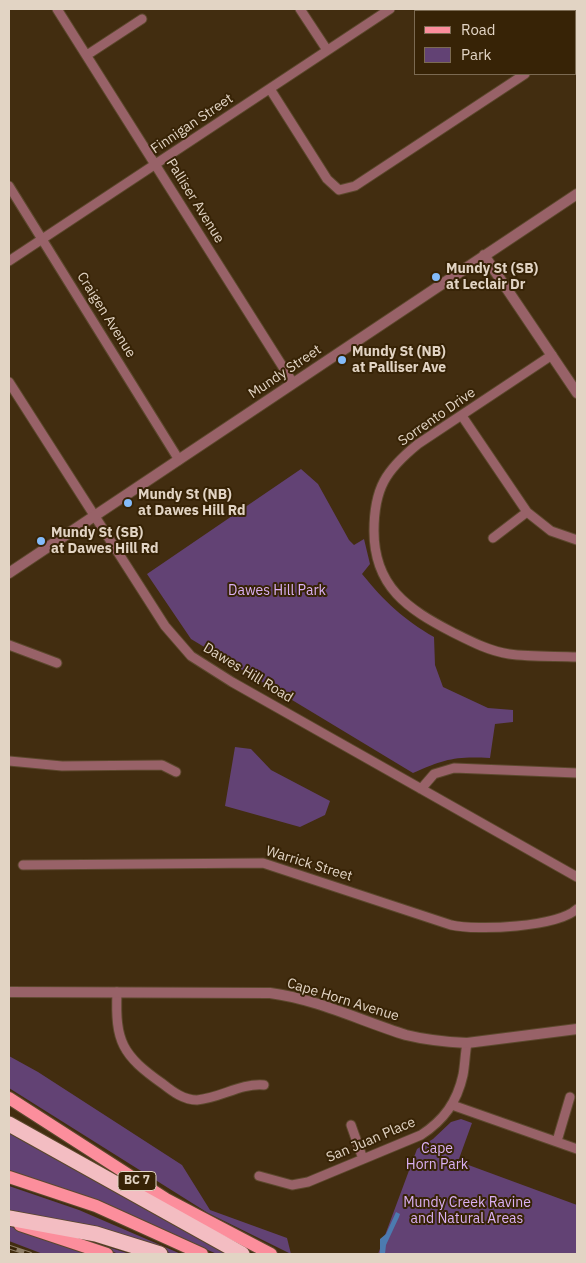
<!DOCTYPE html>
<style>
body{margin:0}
#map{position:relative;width:586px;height:1263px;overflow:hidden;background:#422d10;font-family:"IBM Plex Sans",sans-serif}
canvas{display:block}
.frame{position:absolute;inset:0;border:10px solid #e2d4c4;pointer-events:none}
.legend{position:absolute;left:414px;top:10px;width:162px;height:65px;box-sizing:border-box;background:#372306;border:1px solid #7b6a52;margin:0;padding:6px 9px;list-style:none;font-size:15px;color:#e2d4c4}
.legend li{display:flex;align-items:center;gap:10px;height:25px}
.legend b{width:25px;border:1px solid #7b6a52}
</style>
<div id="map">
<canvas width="586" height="1263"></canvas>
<div class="frame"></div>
<ul class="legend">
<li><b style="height:6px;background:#fc8e9c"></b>Road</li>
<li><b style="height:14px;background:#624274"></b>Park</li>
</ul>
</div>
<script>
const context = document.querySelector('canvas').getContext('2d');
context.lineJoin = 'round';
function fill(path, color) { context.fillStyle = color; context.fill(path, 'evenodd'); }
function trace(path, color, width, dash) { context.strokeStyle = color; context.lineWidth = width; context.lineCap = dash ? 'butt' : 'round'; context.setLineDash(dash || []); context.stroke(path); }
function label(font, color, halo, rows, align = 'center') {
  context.font = font + ' "IBM Plex Sans",sans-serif'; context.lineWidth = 4; context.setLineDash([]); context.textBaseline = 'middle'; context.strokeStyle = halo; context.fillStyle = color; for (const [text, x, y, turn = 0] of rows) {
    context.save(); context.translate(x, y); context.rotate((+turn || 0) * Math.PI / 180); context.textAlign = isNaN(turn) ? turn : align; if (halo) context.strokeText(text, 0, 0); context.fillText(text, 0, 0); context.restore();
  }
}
fill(new Path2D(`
 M301 469 318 484 349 540 354 545 364 539 370 564 362 574C385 602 403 619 434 637L435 665 443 687 488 708 513 710V722L495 724 490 758C455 756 445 759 413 773L191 639 147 574Z
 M235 747 251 749 271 770 330 801 325 815 300 827 225 806Z
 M9 1056 38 1072 182 1165 210 1210 287 1238 291 1254 208 1213 9 1088Z
 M461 1119 472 1123 456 1167 463 1163 577 1205V1254H378L417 1149 433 1139 451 1122Z
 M9 1132 228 1254H217L79 1194 9 1171Z
 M9 1186 79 1210 181 1254H173L96 1227 92 1242 130 1254H119L9 1214Z
 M9 1226 87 1254H43L9 1241Z`), '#624274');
fill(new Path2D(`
 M396 1212 400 1214 399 1217 386 1245 385 1254H380V1239L386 1234Z`), '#4c7bb0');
const minor = new Path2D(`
 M57 9 293 383
 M300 9 327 50
 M575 41 577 39
 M87 55 142 19
 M270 89 327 179 339 190 355 186 525 74
 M9 186 179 460
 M9 261 390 9
 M552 355 418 444C386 470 374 488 374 531 374 587 408 609 452 632 470 641 489 651 509 654 531 657 555 656 577 657
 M9 382 165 626 191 656 232 682 577 877
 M462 416 527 512 551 531 577 540
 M493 538 527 512
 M9 645 57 663
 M9 761 62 766 162 765 176 772
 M421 789 434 774 454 768 577 773
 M23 865 263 863 451 925C478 931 557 927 577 909
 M117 992C115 1042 122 1055 163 1084 173 1092 184 1100 197 1100 221 1098 240 1083 264 1085
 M452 1105 577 1149
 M351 1125 363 1159
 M557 1141 570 1097
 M259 1176 292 1185 308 1182 421 1135C444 1120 457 1102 463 1075 465 1064 465 1054 467 1043`);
const tertiary = new Path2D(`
 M484 255 577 393
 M9 573 577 194
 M9 992 270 993C317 999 361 1021 406 1035 426 1040 447 1042 467 1043L577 1029`);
const primary = new Path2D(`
 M9 1098 166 1199 271 1254
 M9 1177 96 1206 202 1254
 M20 1225 107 1254`);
const motorway = new Path2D(`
 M9 1124 242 1254
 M9 1218 96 1234 160 1254`);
trace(minor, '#5c482d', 11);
trace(tertiary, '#5c482d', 12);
trace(primary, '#5c482d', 14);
trace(motorway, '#5c482d', 17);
trace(minor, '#986268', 9);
trace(tertiary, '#986268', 10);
trace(primary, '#fc8e9c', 12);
trace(motorway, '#f3bdc2', 15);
const rail = new Path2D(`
 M9 1247 30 1254`);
trace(rail, '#8f7e67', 4.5);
trace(rail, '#372306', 2.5, [8]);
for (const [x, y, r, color] of [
 [436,277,5,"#84bcfb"],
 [342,360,5,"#84bcfb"],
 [128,503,5,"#84bcfb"],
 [41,541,5,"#84bcfb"]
]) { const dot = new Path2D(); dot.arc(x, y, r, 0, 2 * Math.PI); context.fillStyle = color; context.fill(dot); trace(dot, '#372306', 2); }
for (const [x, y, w] of [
 [137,1181,38]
]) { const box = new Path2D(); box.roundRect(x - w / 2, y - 9.5, w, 19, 4); context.fillStyle = '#372306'; context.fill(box); trace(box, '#e2d4c4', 1); }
label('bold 12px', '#e2d4c4', null, [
 ["BC 7",137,1181]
]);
label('14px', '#e2d4c4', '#372306', [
 ["Finnigan Street",192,124,-34],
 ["Palliser Avenue",195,201,58],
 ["Craigen Avenue",106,315,58],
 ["Mundy Street",285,372,-34],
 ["Sorrento Drive",437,417,-35],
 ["Dawes Hill Road",248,673,31],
 ["Warrick Street",309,864,17],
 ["Cape Horn Avenue",343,1000,17],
 ["San Juan Place",371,1140,-23]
]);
label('bold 14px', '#e2d4c4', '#372306', [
 ["Mundy St (SB)",446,269],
 ["at Leclair Dr",446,285],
 ["Mundy St (NB)",352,352],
 ["at Palliser Ave",352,368],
 ["Mundy St (NB)",138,495],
 ["at Dawes Hill Rd",138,511],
 ["Mundy St (SB)",51,533],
 ["at Dawes Hill Rd",51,549]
], 'left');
label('14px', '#dbb1f4', '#372306', [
 ["Dawes Hill Park",277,591],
 ["Cape",437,1149],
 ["Horn Park",437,1165],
 ["Mundy Creek Ravine",467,1203],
 ["and Natural Areas",467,1219]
]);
</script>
